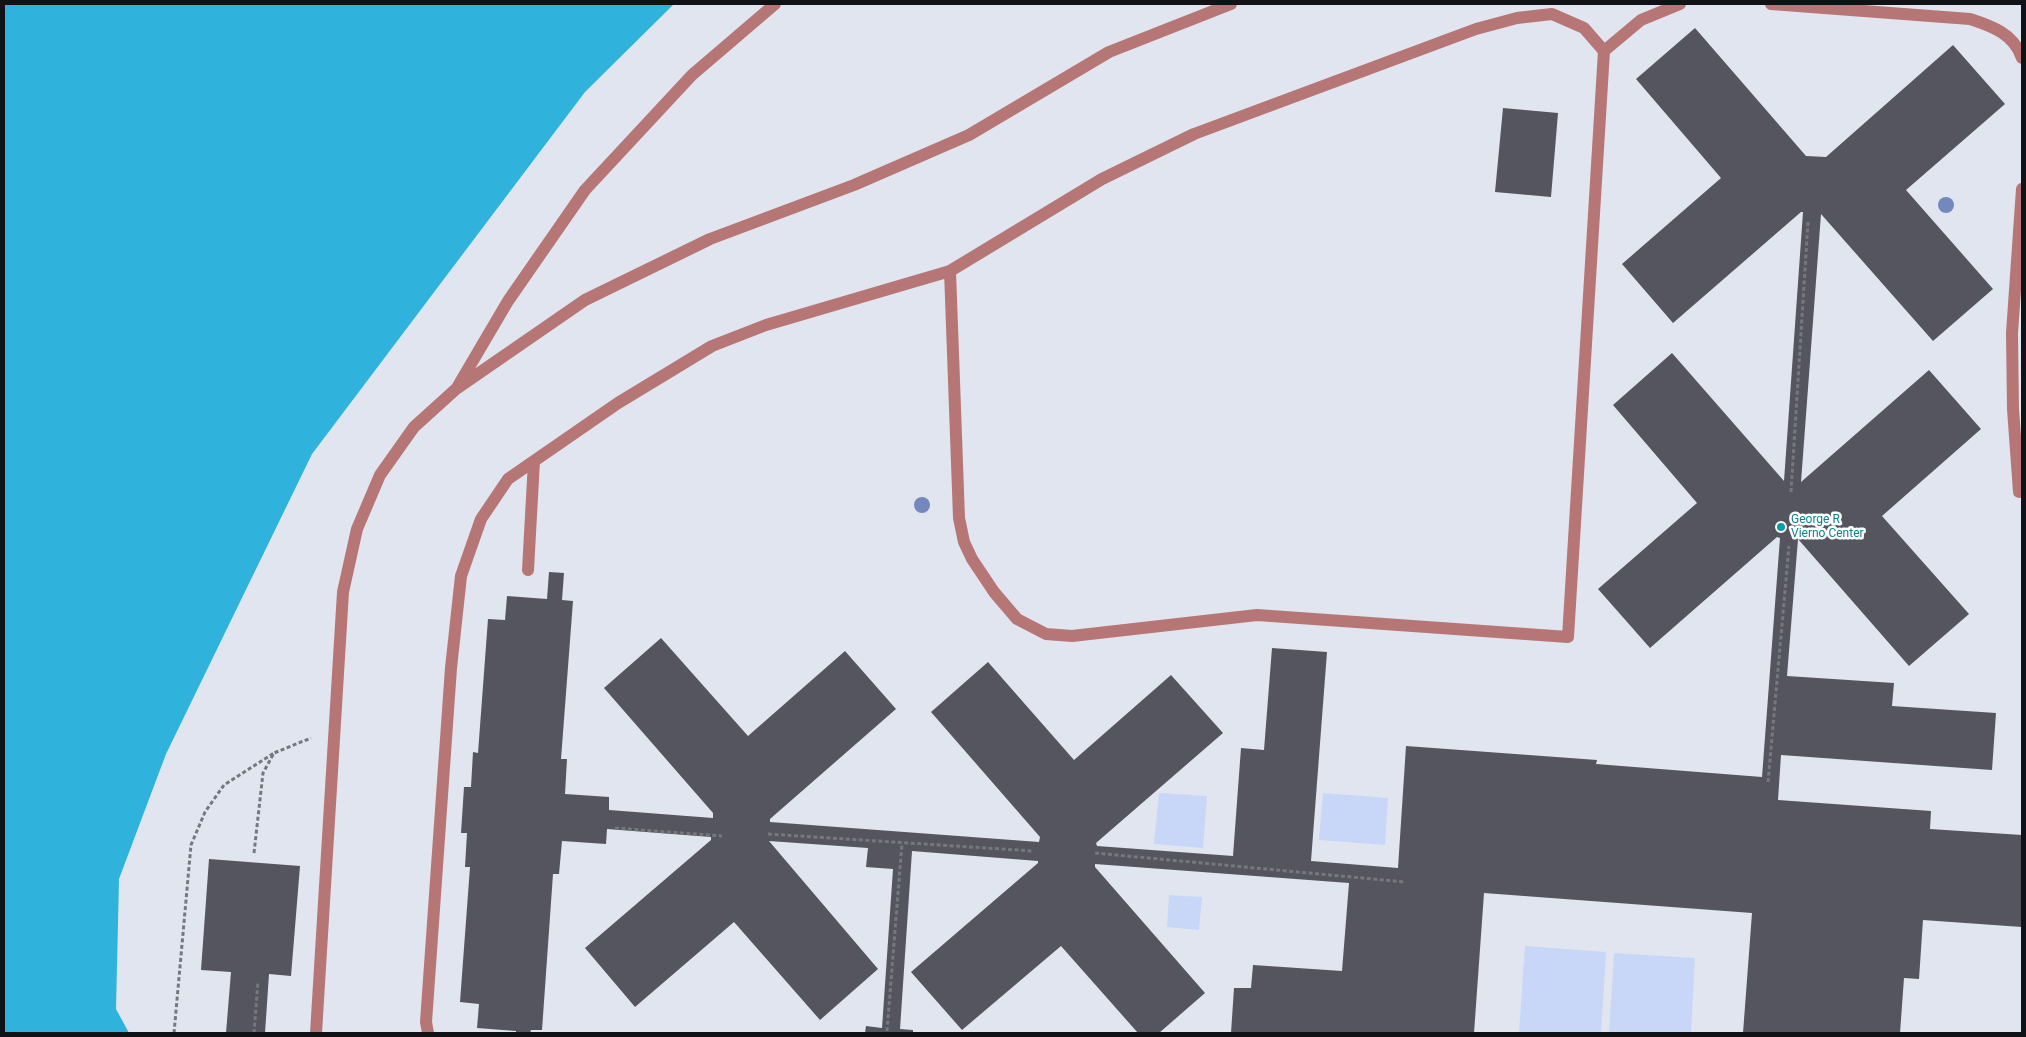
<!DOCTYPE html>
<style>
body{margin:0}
#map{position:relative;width:2026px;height:1037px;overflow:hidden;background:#e0e5ef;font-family:Roboto,sans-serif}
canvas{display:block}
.frame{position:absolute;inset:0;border:5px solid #101215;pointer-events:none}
</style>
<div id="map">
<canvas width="2026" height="1037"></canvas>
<div class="frame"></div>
</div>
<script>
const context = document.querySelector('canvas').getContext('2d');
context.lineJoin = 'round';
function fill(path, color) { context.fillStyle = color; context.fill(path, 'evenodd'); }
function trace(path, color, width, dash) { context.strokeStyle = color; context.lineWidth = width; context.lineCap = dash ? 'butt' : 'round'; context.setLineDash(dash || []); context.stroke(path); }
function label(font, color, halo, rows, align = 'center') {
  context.font = font + ' Roboto,sans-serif'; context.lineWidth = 5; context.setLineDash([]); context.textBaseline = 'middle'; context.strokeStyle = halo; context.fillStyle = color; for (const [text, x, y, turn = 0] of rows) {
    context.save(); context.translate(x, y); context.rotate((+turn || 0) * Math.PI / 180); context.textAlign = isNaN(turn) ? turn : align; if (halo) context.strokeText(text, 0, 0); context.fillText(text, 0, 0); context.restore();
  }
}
fill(new Path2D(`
 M1159 793 1207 796 1203 848 1154 844Z
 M1323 793 1388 798 1385 845 1319 840Z
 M1169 895 1202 897 1199 930 1167 927Z
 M1525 946 1606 952 1601 1033H1519Z
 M1614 953 1695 958 1691 1033H1609Z`), '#c8d7f7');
fill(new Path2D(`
 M4 4H674L585 92 312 454 166 754 119 879 116 1009 129 1033H4Z`), '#2fb2dc');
fill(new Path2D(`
 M1695 28 1806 156 1826 157 1953 45 2005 104 1906 190 1993 289 1933 341 1821 214 1801 482 1929 370 1981 429 1882 516 1969 614 1909 666 1798 539 1787 676 1894 683 1892 706 1996 713 1992 770 1781 755 1778 800 1931 811 1930 829 2022 835V927L1923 920 1919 979 1904 978 1900 1033H1743L1752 913 1484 893 1474 1033H1231L1234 988H1251L1253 965 1342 971 1349 883 1095 864V867L1205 993 1159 1033H1138L1061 946 962 1030 911 972 1038 863V861L912 851 900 1029 913 1030V1033H865L866 1026 882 1028 893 869 866 867 868 848 769 841 878 969 820 1020 734 922 635 1007 585 948 711 840V837L607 829 606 844 562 841 559 874H553L542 1030H531L530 1033H516V1031L477 1028 479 1004 460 1002 470 867H465L467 833H461L464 787H471L473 752 478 753 488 619 505 620 507 596 547 599 549 572 564 573 562 600 573 601 561 759H567L565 794 609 797V810L713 818V813L604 688 661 638 748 736 845 651 896 709 770 819V822L1039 842 1040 837 931 712 988 662 1074 760 1171 675 1223 733 1096 843 1097 846 1233 856 1241 748 1264 750 1272 648 1327 652 1311 861 1398 868 1406 746 1597 760 1596 764 1762 777 1780 538 1777 537 1650 648 1598 589 1697 503 1613 405 1672 353 1784 481 1803 212H1801L1673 323 1622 264 1721 178 1636 79Z
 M1503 108 1558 113 1551 197 1495 192Z
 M209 859 300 866 291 976 269 974 265 1033H226L231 972 201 970Z`), '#54555e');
trace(new Path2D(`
 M1791 492 1808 222
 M1768 782 1789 546
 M615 828 722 836
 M768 834 1033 851
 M254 853 263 773 274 753 311 738
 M1095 853 1405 882
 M887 1031 902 843
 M174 1033 191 845 205 812 224 785 274 753
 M254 1033 258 981`), '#75787e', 3, [4, 2.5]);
trace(new Path2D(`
 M1771 4 1970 19C1992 26 2014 34 2022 58
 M950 271 959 518 964 542 972 559 994 592 1017 619 1046 634 1072 636 1257 615 1568 637 1604 51 1641 20 1680 4
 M458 386 508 301 585 190 692 75 775 4
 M2019 492 2013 409 2012 333 2022 189
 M528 570 534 461
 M316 1033 343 592 357 529 380 475 414 427 456 389 585 300 710 239 854 185 969 135 1109 52 1231 4
 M428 1033 426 1022 451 668 461 576 481 519 508 479 618 403 712 346 766 325 950 271 1102 179 1194 134 1476 29 1517 18 1552 14 1584 28 1604 51`), '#b77676', 12);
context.fillStyle = '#7588be';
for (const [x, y] of [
 [1946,205],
 [922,505]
]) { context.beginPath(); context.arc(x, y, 8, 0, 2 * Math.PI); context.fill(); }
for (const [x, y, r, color] of [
 [1781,527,5,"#0f9aa8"]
]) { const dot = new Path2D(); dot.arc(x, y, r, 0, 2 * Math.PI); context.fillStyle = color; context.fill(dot); trace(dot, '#fff', 2); }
label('12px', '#0d838f', '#fff', [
 ["George R",1791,520],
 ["Vierno Center",1791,534]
], 'left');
</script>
